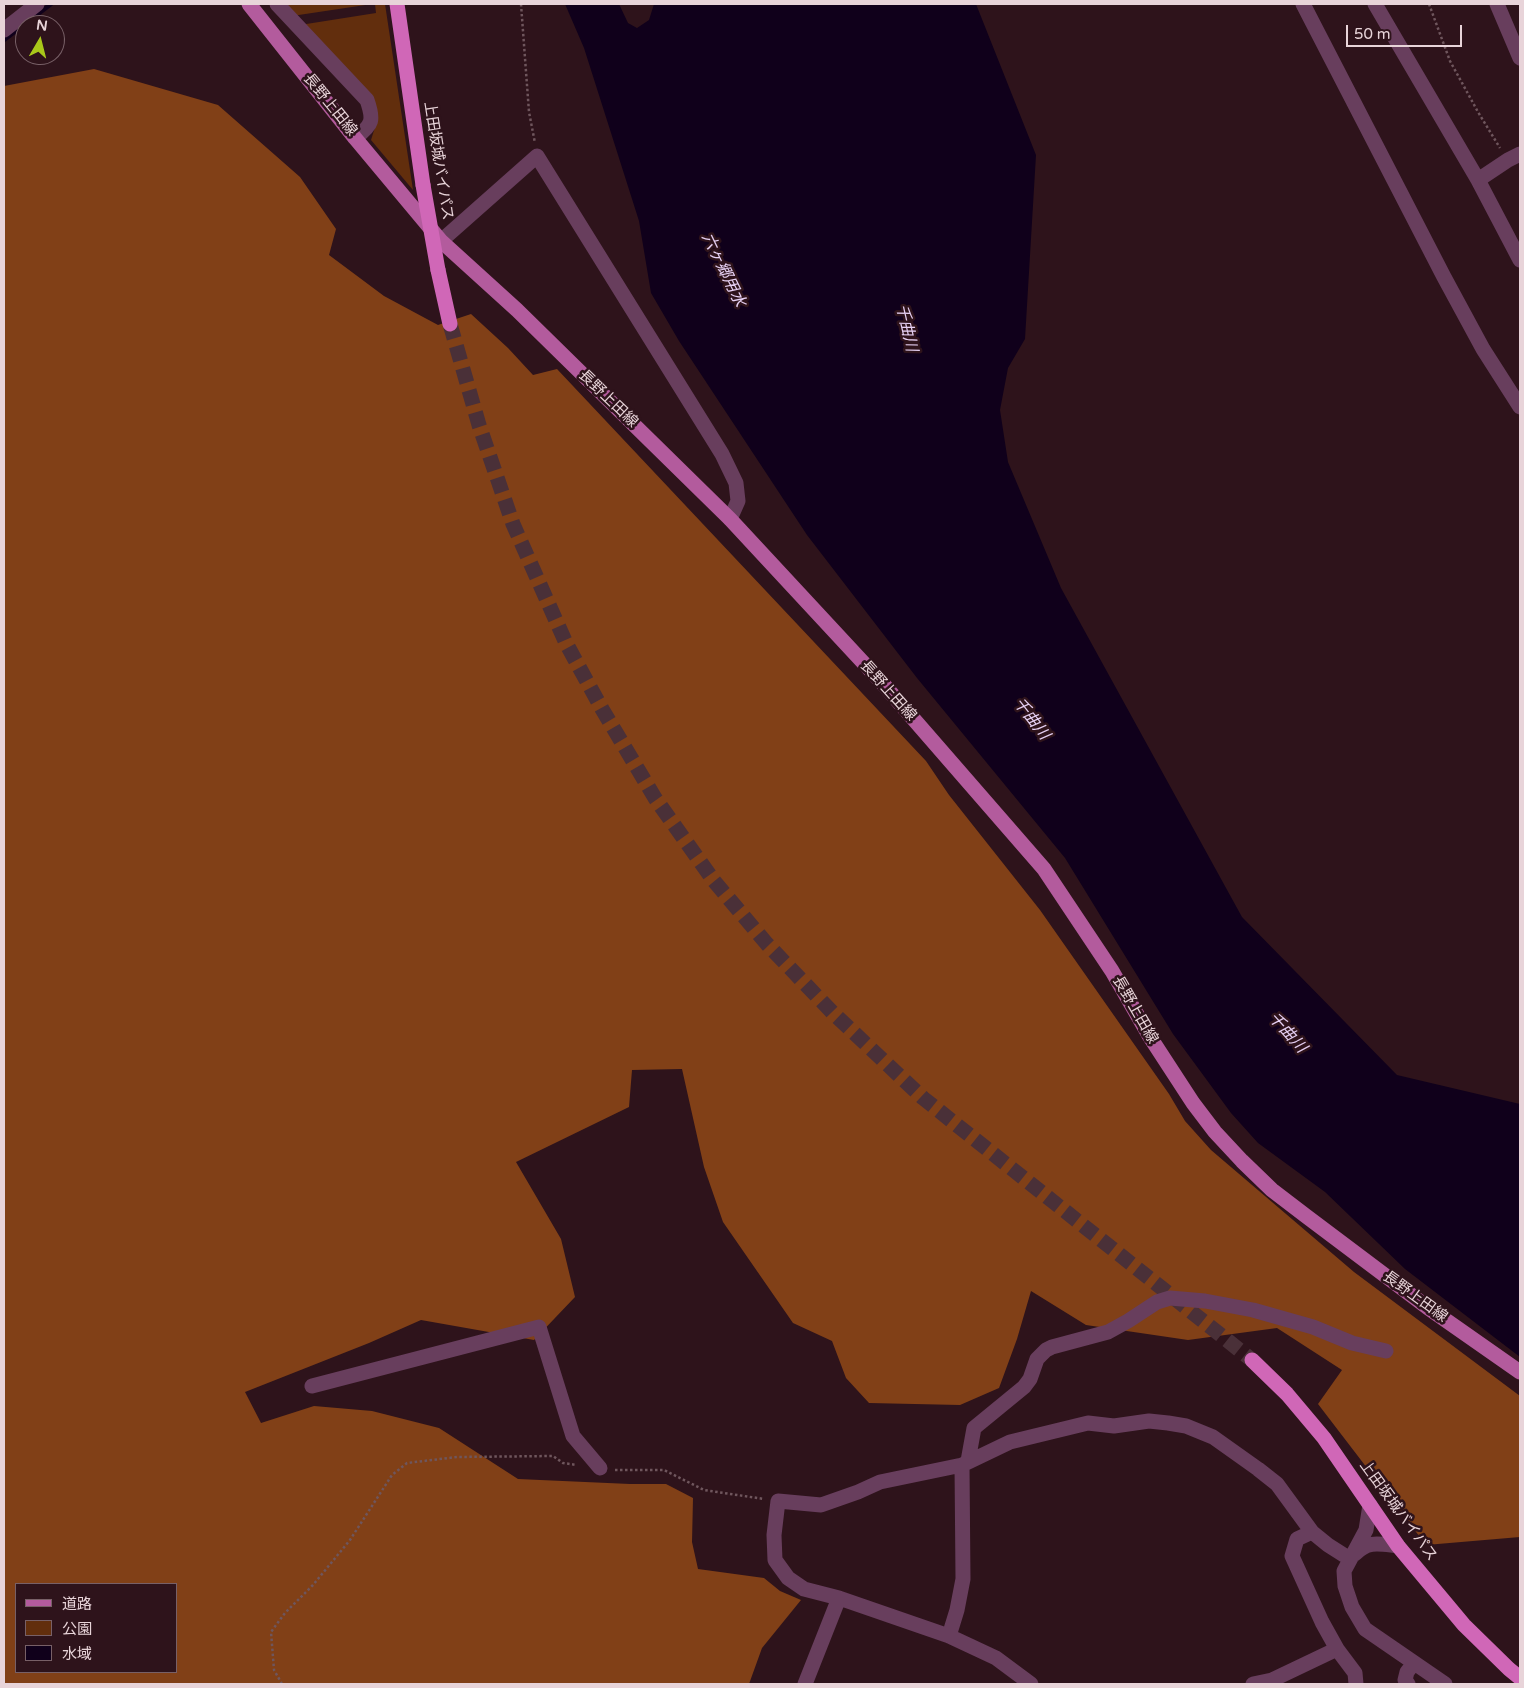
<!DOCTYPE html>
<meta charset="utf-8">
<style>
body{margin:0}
#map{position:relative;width:1524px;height:1688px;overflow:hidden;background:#2e131b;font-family:"Varela Round","Noto Sans JP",sans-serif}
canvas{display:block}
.frame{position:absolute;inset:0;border:5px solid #e8d4d9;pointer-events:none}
.legend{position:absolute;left:15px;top:1583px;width:162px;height:90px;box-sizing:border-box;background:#2e131b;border:1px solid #786067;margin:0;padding:6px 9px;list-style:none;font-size:15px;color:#e8d4d9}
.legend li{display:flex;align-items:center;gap:10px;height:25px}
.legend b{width:25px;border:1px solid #786067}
.north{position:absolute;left:15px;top:15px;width:50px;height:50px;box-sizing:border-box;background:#2e131b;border:1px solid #786067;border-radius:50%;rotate:8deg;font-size:14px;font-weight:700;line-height:20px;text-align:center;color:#e8d4d9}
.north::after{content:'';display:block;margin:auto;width:18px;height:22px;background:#a9c71a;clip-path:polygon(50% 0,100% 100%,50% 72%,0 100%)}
.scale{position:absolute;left:1346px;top:25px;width:116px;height:22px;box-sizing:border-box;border:2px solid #e8d4d9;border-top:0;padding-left:6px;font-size:15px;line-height:18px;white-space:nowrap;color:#e8d4d9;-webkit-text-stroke:4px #2e131b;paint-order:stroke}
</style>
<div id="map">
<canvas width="1524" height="1688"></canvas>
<div class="frame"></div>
<ul class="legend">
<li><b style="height:6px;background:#b35b9d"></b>道路</li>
<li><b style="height:14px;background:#622e0d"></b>公園</li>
<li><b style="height:14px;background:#10001b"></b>水域</li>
</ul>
<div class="north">N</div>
<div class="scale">50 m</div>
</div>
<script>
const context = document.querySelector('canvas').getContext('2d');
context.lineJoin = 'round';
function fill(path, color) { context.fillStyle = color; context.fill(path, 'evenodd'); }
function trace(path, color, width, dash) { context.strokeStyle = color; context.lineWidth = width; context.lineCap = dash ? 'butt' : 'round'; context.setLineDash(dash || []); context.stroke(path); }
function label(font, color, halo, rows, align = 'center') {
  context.font = font + ' "Varela Round","Noto Sans JP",sans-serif'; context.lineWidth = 5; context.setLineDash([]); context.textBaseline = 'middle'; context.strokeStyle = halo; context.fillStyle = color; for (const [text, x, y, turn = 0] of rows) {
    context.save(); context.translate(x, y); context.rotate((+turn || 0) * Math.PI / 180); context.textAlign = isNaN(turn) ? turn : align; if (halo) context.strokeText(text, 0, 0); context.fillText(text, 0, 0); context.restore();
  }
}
fill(new Path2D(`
 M281 4H372L292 16Z
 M375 4H385L413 190 371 140 377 121 300 25 376 13Z`), '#622e0d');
fill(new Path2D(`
 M94 69 218 105 300 177 336 229 329 255 384 296 438 325 471 314 508 348 533 375 557 369 926 761 949 795 1040 910 1169 1094 1185 1121 1211 1150 1354 1272 1520 1396V1537L1426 1545 1318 1404 1342 1370 1277 1328 1188 1340 1086 1325 1031 1291 1017 1339 999 1388 960 1405 869 1403 846 1378 832 1341 793 1323 723 1222 704 1167 682 1069 632 1070 629 1107 516 1162 561 1239 575 1297 534 1340 421 1320 369 1343 245 1392 261 1423 314 1406 372 1411 439 1428 518 1479 630 1484H666L693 1498 692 1542 698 1569 764 1578 780 1591 801 1600 762 1648 749 1684H4V86ZM16 1584H176V1672H16Z`), '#814017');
fill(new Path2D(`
 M565 4H619L628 23 637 28 649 20 654 4H976L1036 155 1025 339 1008 368 1000 410 1008 462 1061 588 1242 917 1397 1075 1520 1104V1357L1405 1269 1325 1192 1258 1143 1231 1113 1173 1034 1065 858 917 678 807 535 679 341 651 293 639 221 584 48Z`), '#10001b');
trace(new Path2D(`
 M4 40 51 4`), '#10001b', 4.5);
trace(new Path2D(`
 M450 324 479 425 513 524 566 643 602 709 655 798 714 881 767 944 833 1013 923 1098 1252 1360`), '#4a3038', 15, [15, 8]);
trace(new Path2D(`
 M521 4 529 112 535 143
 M1429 4 1450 61 1478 112 1500 148
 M615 1470H664L704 1490 764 1499
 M282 1684 274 1670 271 1632 285 1613 313 1585 350 1540 392 1475 407 1463 457 1457 553 1456 563 1463 577 1465`), '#6f565d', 2.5, [2.5, 2.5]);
trace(new Path2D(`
 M277 4 367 100C374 120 373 125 355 138
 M1303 4 1444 277 1483 349 1520 407
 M1375 4 1478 180 1520 260
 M1497 4 1520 58
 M4 30 37 4
 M1478 180 1508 160 1520 154
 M441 241 537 156 722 454 736 483 738 501 730 519
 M312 1386 539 1327 573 1436 600 1468
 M968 1461 974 1428 1024 1387 1030 1379 1037 1359 1046 1350 1052 1347 1108 1332 1128 1321 1157 1302 1170 1298 1205 1301 1253 1310 1313 1327 1352 1343 1386 1351
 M1370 1505 1366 1530 1344 1571 1345 1586 1352 1607 1365 1629 1445 1684
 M1312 1532 1297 1539 1292 1556 1322 1622 1337 1649 1355 1673 1356 1684
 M1355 1554C1368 1540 1380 1544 1398 1546
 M949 1636 957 1610 963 1579 962 1465
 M805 1684 839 1598
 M1031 1684 996 1658 949 1636 839 1598 804 1589 788 1578 775 1560 774 1535 778 1501 821 1505 858 1492 880 1482 962 1465 1010 1442 1088 1423 1114 1426 1149 1421 1168 1423 1186 1426 1213 1437 1258 1469 1277 1484 1312 1532 1328 1545 1350 1559
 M1253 1684 1272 1680 1337 1649
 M1408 1684 1405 1680 1407 1672 1414 1663`), '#683e5d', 15);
trace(new Path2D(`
 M249 4 355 138 441 241 517 310 730 519 884 685 1044 869 1112 971 1150 1037 1193 1103 1215 1132 1242 1161 1272 1190 1306 1216 1427 1307 1520 1372`), '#b35b9d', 15);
trace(new Path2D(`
 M397 4 423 185
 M438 270 450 324
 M1252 1360 1287 1394 1324 1438 1398 1546 1464 1625 1509 1669 1520 1678`), '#d067b7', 15);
trace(new Path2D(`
 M423 185 438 270`), '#d067b7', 15);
label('15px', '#e8d4d9', '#2e131b', [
 ["長野上田線",330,105,51],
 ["上田坂城バイパス",438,161,81],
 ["長野上田線",608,399,44],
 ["長野上田線",888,691,48],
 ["長野上田線",1135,1010,60],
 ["長野上田線",1415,1297,36],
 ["上田坂城バイパス",1398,1511,54]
]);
label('italic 16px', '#e6d0f3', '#2e131b', [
 ["六ヶ郷用水",723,270,64],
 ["千曲川",906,328,77],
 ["千曲川",1031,719,52],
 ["千曲川",1287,1033,48]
]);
</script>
